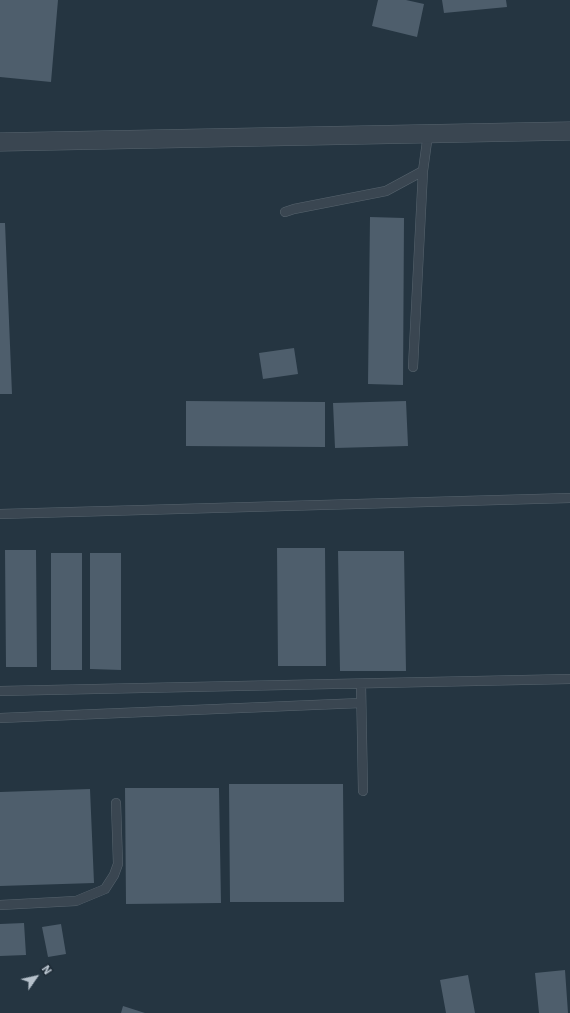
<!DOCTYPE html>
<style>
body{margin:0}
#map{position:relative;width:570px;height:1013px;overflow:hidden;background:#253541;font-family:"Work Sans",sans-serif}
canvas{display:block}
.north{position:absolute;left:16px;top:957px;width:40px;height:40px;-webkit-text-stroke:3px #1e2b36;paint-order:stroke;rotate:56deg;font-size:11px;font-weight:700;line-height:16px;text-align:center;color:#b6c1cb}
.north::after{content:'';display:block;margin:auto;width:14px;height:18px;background:#b6c1cb;clip-path:polygon(50% 0,100% 100%,50% 72%,0 100%)}
</style>
<div id="map">
<canvas width="570" height="1013"></canvas>
<div class="north">N</div>
</div>
<script>
const context = document.querySelector('canvas').getContext('2d');
context.lineJoin = 'round';
function fill(path, color) { context.fillStyle = color; context.fill(path, 'evenodd'); }
function trace(path, color, width, dash) { context.strokeStyle = color; context.lineWidth = width; context.lineCap = dash ? 'butt' : 'round'; context.setLineDash(dash || []); context.stroke(path); }
fill(new Path2D(`
 M0 0H58L51 82 0 77Z
 M378 0H406L424 4 417 37 372 26Z
 M442 0H506L507 7 444 13Z
 M370 217 404 218 403 385 368 384Z
 M0 223H5L12 394H0Z
 M294 348 298 374 263 379 259 353Z
 M186 401 325 402V447L186 446Z
 M406 401 408 446 335 448 333 403Z
 M277 548H325L326 666H278Z
 M5 550H36L37 667H6Z
 M338 551H404L406 671H340Z
 M51 553H82V670H51Z
 M90 553H121V670L90 669Z
 M229 784H343L344 902H230Z
 M125 788H219L221 903 126 904Z
 M90 789 94 883 0 886V792Z
 M24 923 26 955 0 956V924Z
 M61 924 66 954 48 957 42 927Z
 M565 970 568 1013H539L535 973Z
 M468 975 475 1013H446L440 980Z
 M123 1006 145 1013H121Z`), '#4e5e6c');
const lane = new Path2D(`
 M285 212 294 209 386 191 423 171
 M413 367 423 171 428 134
 M0 514 570 498
 M361 684 363 791
 M0 691 570 679
 M0 718 361 703
 M0 905 76 901 105 889 114 875 118 864 116 803`);
const street = new Path2D(`
 M0 142 570 131`);
trace(lane, '#57646e', 10);
trace(street, '#57646e', 19);
trace(lane, '#3a4651', 9);
trace(street, '#3a4651', 18);
</script>
